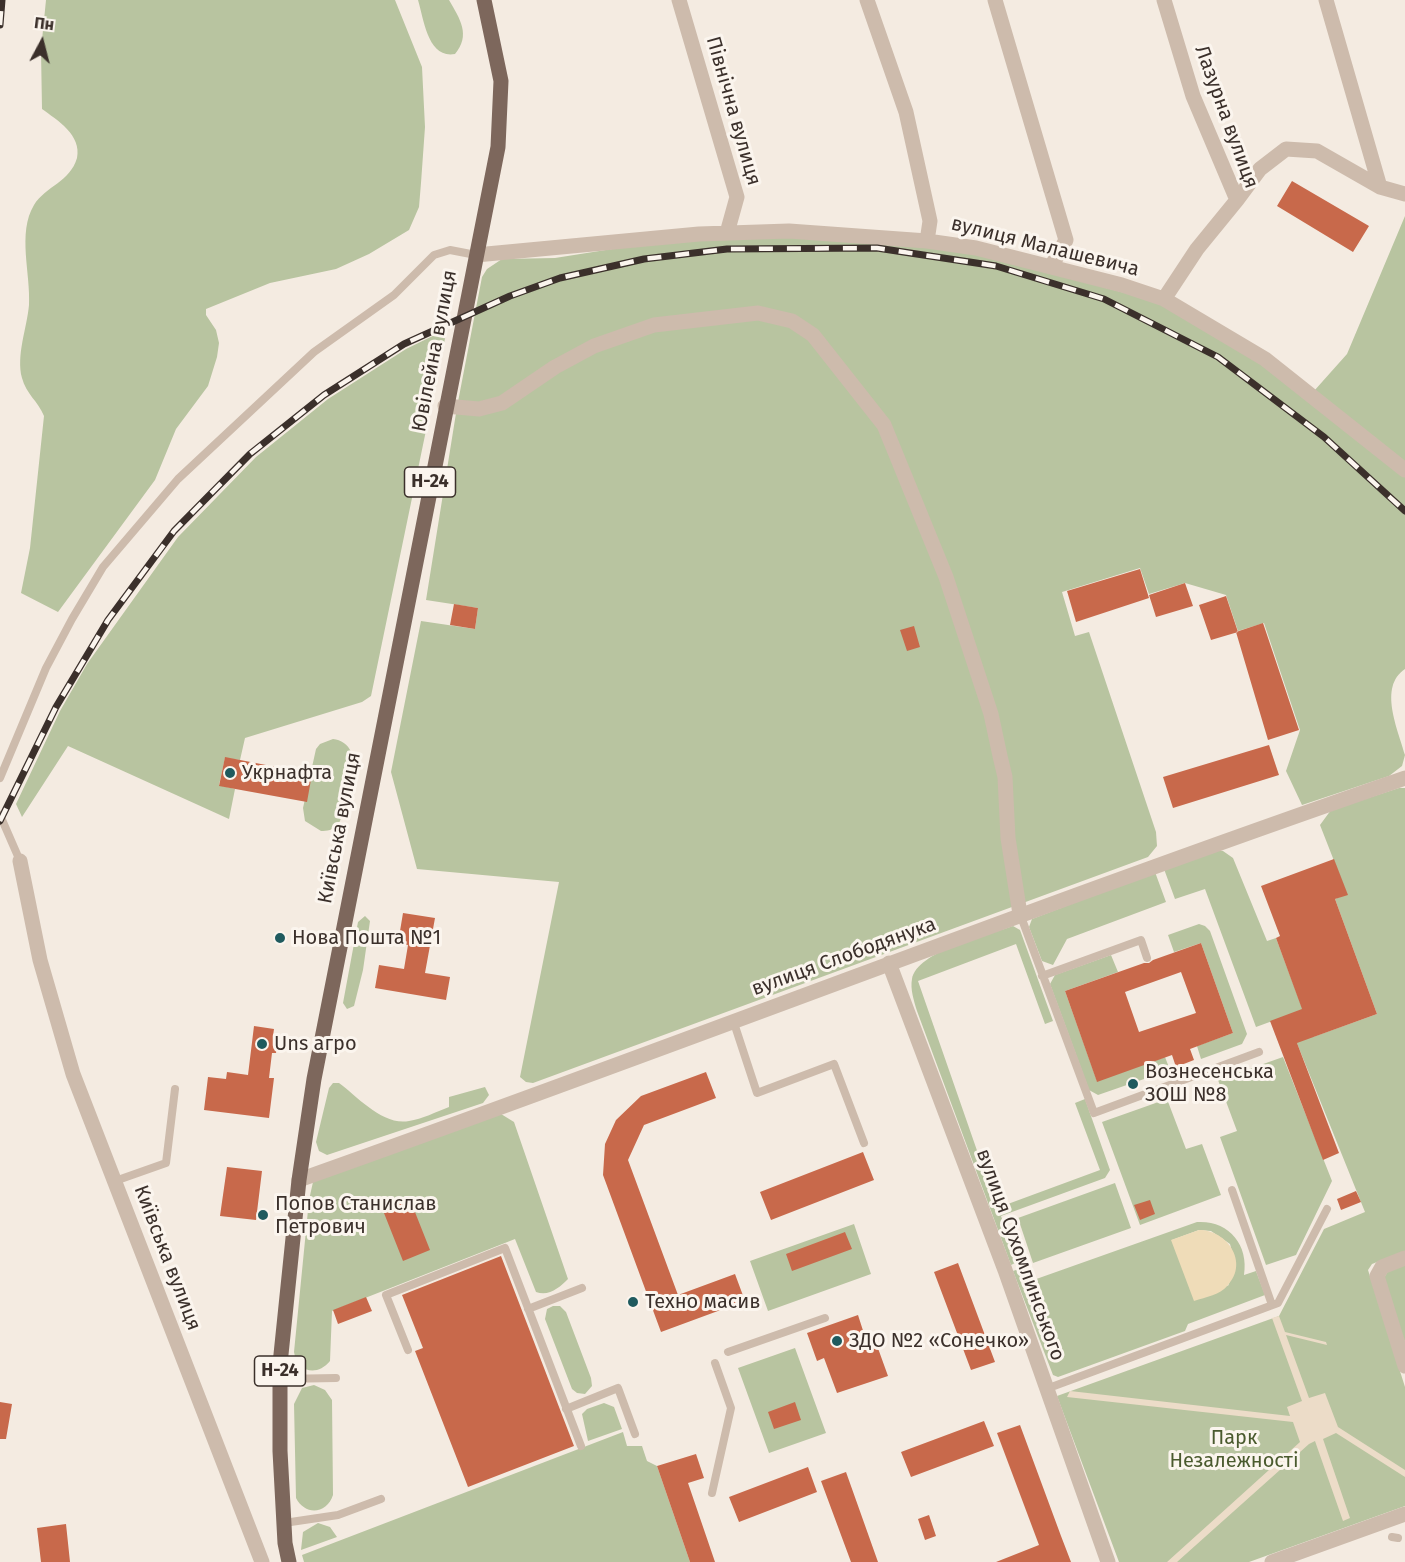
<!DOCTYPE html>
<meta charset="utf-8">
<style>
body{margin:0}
#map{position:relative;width:1405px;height:1562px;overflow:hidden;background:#f4ebe1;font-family:"Fira Sans",sans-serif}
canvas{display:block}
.north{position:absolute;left:12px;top:12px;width:60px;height:60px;-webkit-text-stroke:4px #fbf5ee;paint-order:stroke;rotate:7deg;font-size:16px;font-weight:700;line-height:24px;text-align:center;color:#3b302b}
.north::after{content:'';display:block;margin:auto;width:21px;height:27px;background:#3b302b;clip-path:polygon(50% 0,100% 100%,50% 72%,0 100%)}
</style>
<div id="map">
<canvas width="1405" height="1562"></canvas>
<div class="north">Пн</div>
</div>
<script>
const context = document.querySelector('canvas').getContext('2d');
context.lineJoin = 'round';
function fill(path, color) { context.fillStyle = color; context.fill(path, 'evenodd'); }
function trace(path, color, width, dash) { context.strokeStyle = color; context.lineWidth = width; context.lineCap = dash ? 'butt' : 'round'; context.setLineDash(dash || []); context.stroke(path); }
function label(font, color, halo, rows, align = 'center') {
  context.font = font + ' "Fira Sans",sans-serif'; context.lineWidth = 6; context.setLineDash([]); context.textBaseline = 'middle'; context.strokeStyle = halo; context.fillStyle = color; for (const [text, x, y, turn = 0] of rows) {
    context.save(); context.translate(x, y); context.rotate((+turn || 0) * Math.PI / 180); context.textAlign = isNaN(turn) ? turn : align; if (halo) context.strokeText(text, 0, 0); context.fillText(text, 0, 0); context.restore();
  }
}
fill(new Path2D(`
 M46 0H395L422 67 425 127 421 183 419 207 409 230 369 254 336 269 270 283 206 309V315L216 330 219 343 217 357 208 386 176 429 155 480 58 612 21 593 30 548 44 416C38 401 26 394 22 378 16 355 27 328 29 305 31 274 17 233 34 205 46 186 70 182 77 158 82 135 57 120 42 109L41 50Z
 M418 0H449C460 19 471 35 455 54 428 59 424 20 418 0Z
 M1405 216V463L1314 391 1347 354Z
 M793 236 927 245 981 255 1163 303 1261 362 1405 476V669C1378 687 1398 729 1405 755L1402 766 1389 776 1302 805 1286 771 1300 730 1264 623 1238 631 1226 595 1185 583 1149 594 1140 568 1062 592 1075 636 1089 632 1156 832 1157 846 1148 857 533 1083 526 1082 520 1077 559 882 417 869 391 772 421 621 475 629 478 608 426 600 457 407 482 277 487 269 502 259 555 258 650 243Z
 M447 329 371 696 362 702 245 738 240 760 225 758 219 785 235 789 229 819 68 746 22 817 16 804 60 711 87 664 178 537 256 457 328 399 406 349Z
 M333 739C341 740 348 744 351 752 355 761 344 817 338 825 333 830 327 831 321 831L305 821 303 808 316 749 320 744Z
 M1399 788H1405V1251L1372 1264 1368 1270 1405 1387V1506L1249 1562H1119L1057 1396 1279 1316 1324 1229 1365 1212 1286 1016 1256 1027 1205 889 1175 899 1164 869 1217 850 1223 851 1233 858 1267 941 1276 938 1313 1037 1377 1014 1335 899 1347 894 1320 825 1331 810Z
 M1155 872 1166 902 1067 939 1053 965 1042 961 1029 927 1032 919Z
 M365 916 370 921 363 970 354 1006 347 1009 343 1003 358 922Z
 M1199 924 1205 926 1210 931 1247 1034 1242 1044 1201 1059 1197 1046 1233 1033 1201 943 1174 952 1168 935Z
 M1013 926 1020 930 1053 1021 1045 1024 1016 944 918 981 997 1208 1100 1170 1075 1103 1085 1099 1110 1170 1105 1178 1001 1216 1017 1262 1011 1265 917 1011C914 1001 910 989 912 979 917 951 988 935 1013 926Z
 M1111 955 1118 972 1065 991 1097 1081 1165 1057 1170 1070 1098 1095 1089 1090 1050 984 1055 975Z
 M1283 1057 1332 1181 1296 1255 1266 1265 1220 1137 1237 1131 1218 1080Z
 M333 1083H339C358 1097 383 1126 409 1121 422 1119 436 1112 449 1107V1097L485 1087 489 1095 483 1103 327 1155 319 1151 316 1142 329 1088Z
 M1167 1099 1186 1149 1202 1144 1221 1195 1140 1225 1102 1122Z
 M501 1114 514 1122 568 1279C560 1287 549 1297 536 1292L515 1239 332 1311 330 1361C317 1377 297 1372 294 1352L309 1200 313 1182Z
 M1115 1183 1131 1228 1033 1263 1018 1218Z
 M1197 1222C1228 1220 1249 1244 1244 1275L1256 1271 1265 1295 1188 1324 1185 1331 1058 1377 1053 1375 1013 1271 1019 1269 1025 1283ZM1199 1230 1211 1231 1230 1244 1236 1266 1228 1286 1172 1240Z
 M854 1224 871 1274 768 1311 750 1261Z
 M1405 1264V1343L1384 1278 1388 1271Z
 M553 1306H560L566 1312 591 1378 592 1386 585 1394 577 1393 572 1389 545 1319 547 1309Z
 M795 1348 826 1433 769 1453 738 1368Z
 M314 1385 325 1390 332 1400 333 1495C327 1514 305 1516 296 1498L294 1404 302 1388Z
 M604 1403 614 1407 622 1429 588 1441 582 1414 587 1409Z
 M623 1432 627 1446H642L647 1461 657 1466 690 1562H304L302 1555Z
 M318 1523 330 1527 337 1537 301 1550 303 1532Z`), '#b8c4a0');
fill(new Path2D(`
 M1199 1230C1227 1230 1249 1262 1228 1285 1220 1295 1206 1297 1194 1301L1171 1240Z`), '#efdcb8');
fill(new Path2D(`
 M1279 1316 1285 1332 1326 1342 1327 1345 1286 1335 1309 1398 1325 1393 1338 1427 1405 1470V1477L1336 1433 1323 1439 1350 1518 1343 1521 1315 1441 1309 1444 1177 1562H1167L1300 1442 1293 1422 1067 1397 1070 1391 1290 1416 1287 1407 1302 1401 1272 1318Z`), '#ecdcc8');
fill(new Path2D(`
 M1292 181 1369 226 1353 252 1277 206Z
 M1140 569 1149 598 1076 622 1067 591Z
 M1185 583 1193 606 1156 617 1149 595Z
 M1226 596 1238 632 1211 640 1199 605Z
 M454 604 478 608 475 629 450 625Z
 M1263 623 1299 730 1268 740 1236 632Z
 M914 626 920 647 907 651 900 630Z
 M1269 745 1279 775 1173 808 1163 777Z
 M225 757 312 774 307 802 219 786Z
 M1334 859 1348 895 1335 899 1377 1014 1297 1043 1339 1153 1323 1160 1270 1021 1302 1009 1276 938 1280 936 1261 886Z
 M403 913 435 918 425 973 450 977 446 1000 375 988 379 965 404 969 408 945 398 943Z
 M1201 943 1233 1033 1190 1049 1194 1060 1176 1067 1172 1055 1097 1082 1065 991 1144 963H1149L1153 960ZM1181 972 1196 1013 1139 1032 1125 992Z
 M254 1026 274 1029 273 1036H278L276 1053H272L269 1078H274L269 1118 204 1110 208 1077 226 1079 227 1072 248 1075Z
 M706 1072 716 1098 644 1125 628 1160 678 1295 735 1274 745 1301 661 1332 603 1175 605 1144 616 1120 641 1096Z
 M863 1152 874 1180 771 1220 760 1192Z
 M227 1167 262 1171 256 1220 220 1216Z
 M1356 1191 1361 1202 1341 1210 1337 1199Z
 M409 1197 430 1250 403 1261 382 1208Z
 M1150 1200 1155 1214 1140 1220 1134 1205Z
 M845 1232 852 1249 792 1271 786 1254Z
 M501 1256 574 1446 468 1487 415 1351 423 1348 402 1295Z
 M958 1263 995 1362 971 1370 934 1272Z
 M366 1297 372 1311 338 1324 333 1310Z
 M858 1315 867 1343 875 1340 888 1376 837 1393 824 1358 817 1361 807 1333Z
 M0 1402 12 1404 6 1439H0Z
 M795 1402 801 1420 774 1429 768 1412Z
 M984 1421 994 1446 911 1477 901 1452Z
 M1020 1425 1061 1536 1071 1562H996L1039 1545 997 1433Z
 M696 1454 704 1478 688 1483 715 1562H690L657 1466Z
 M808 1467 817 1492 739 1522 729 1497Z
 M846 1472 878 1562H851L821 1481Z
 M929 1515 936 1536 925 1540 918 1519Z
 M66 1524 70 1562H41L37 1528Z`), '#c8694b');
trace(new Path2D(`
 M0 778 46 668 72 619 103 567 178 479 314 352 394 295 434 255 450 250 476 255
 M0 815 20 861
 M1020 914 1094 1113 1259 1052
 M1042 976 1141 940 1147 958
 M733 1020 757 1093 834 1064 864 1143
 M115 1181 166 1163 175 1089
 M1232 1190 1272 1305
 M528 1309 582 1288
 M408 1350 386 1295 505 1248 581 1446
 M728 1352 825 1318
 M280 1379 336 1378
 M1046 1389 1278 1303 1327 1209
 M566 1409 618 1388 635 1434
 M712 1493 731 1408 715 1363
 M284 1523 338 1515 381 1499
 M1392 1537 1398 1538`), '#cdbbac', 8);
trace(new Path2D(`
 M679 0 737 197 727 233
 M867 0 906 112 930 221 927 241
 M995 0 1066 240 1051 267
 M1164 0 1193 96 1237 200 1197 249 1164 299
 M1326 0 1380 187
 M1237 200 1260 169 1286 149 1317 151 1380 187 1405 194
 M476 255 699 234 789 231 927 241 976 248 1122 285 1164 299 1265 359 1405 470
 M445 406 479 409 502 403 555 367 594 346 654 325 758 313 792 321 813 335 884 425 946 577 991 714 1000 756 1005 777 1008 838 1020 914
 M20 861 40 960 73 1074 262 1562
 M889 963 1005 1270 1108 1562
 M299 1180C669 1049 1034 906 1405 778
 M1405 1258 1382 1267 1377 1276 1405 1366
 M1272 1562 1405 1514`), '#cdbbac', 15);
trace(new Path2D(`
 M289 1562 285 1543 280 1451V1364L299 1180 314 1079 498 147 501 81 484 0`), '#7d675c', 15);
const rail = new Path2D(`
 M0 25 2 0
 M0 821 56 707 108 620 174 531 250 454 324 395 404 344 510 296 560 278 644 259 727 249 877 248 996 266 1104 299 1218 357 1324 437 1405 511`);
trace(rail, '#3b302b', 7);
trace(rail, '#fbf5ee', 4.5, [14]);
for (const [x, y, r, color] of [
 [230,773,6,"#1f5a5e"],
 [280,938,6,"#1f5a5e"],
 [262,1044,6,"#1f5a5e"],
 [1133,1084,6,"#1f5a5e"],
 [263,1215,6,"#1f5a5e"],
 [633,1302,6,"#1f5a5e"],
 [837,1341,6,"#1f5a5e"]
]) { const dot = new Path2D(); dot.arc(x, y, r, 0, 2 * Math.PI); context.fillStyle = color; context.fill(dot); trace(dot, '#fbf5ee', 2); }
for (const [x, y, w] of [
 [430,482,51],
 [280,1371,51]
]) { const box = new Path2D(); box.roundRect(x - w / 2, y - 15, w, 30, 4.5); context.fillStyle = '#fbf5ee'; context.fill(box); trace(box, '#3b302b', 1.5); }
label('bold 18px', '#3b302b', null, [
 ["Н-24",430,482],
 ["Н-24",280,1371]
]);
label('20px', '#3b302b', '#fbf5ee', [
 ["Північна вулиця",733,111,74],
 ["Лазурна вулиця",1226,117,70],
 ["вулиця Малашевича",1045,247,14],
 ["Ювілейна вулиця",435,351,-79],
 ["Київська вулиця",340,828,-79],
 ["вулиця Слободянука",844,957,-20],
 ["вулиця Сухомлинського",1020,1255,70],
 ["Київська вулиця",167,1258,69]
]);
label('20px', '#3b302b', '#fbf5ee', [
 ["Укрнафта",242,773],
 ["Нова Пошта №1",292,938],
 ["Uns агро",274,1044],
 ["Вознесенська",1145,1072],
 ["ЗОШ №8",1145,1095],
 ["Попов Станислав",275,1204],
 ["Петрович",275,1227],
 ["Техно масив",645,1302],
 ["ЗДО №2 «Сонечко»",849,1341]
], 'left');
label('20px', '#4a5a2e', '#fbf5ee', [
 ["Парк",1234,1438],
 ["Незалежності",1234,1461]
]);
</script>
